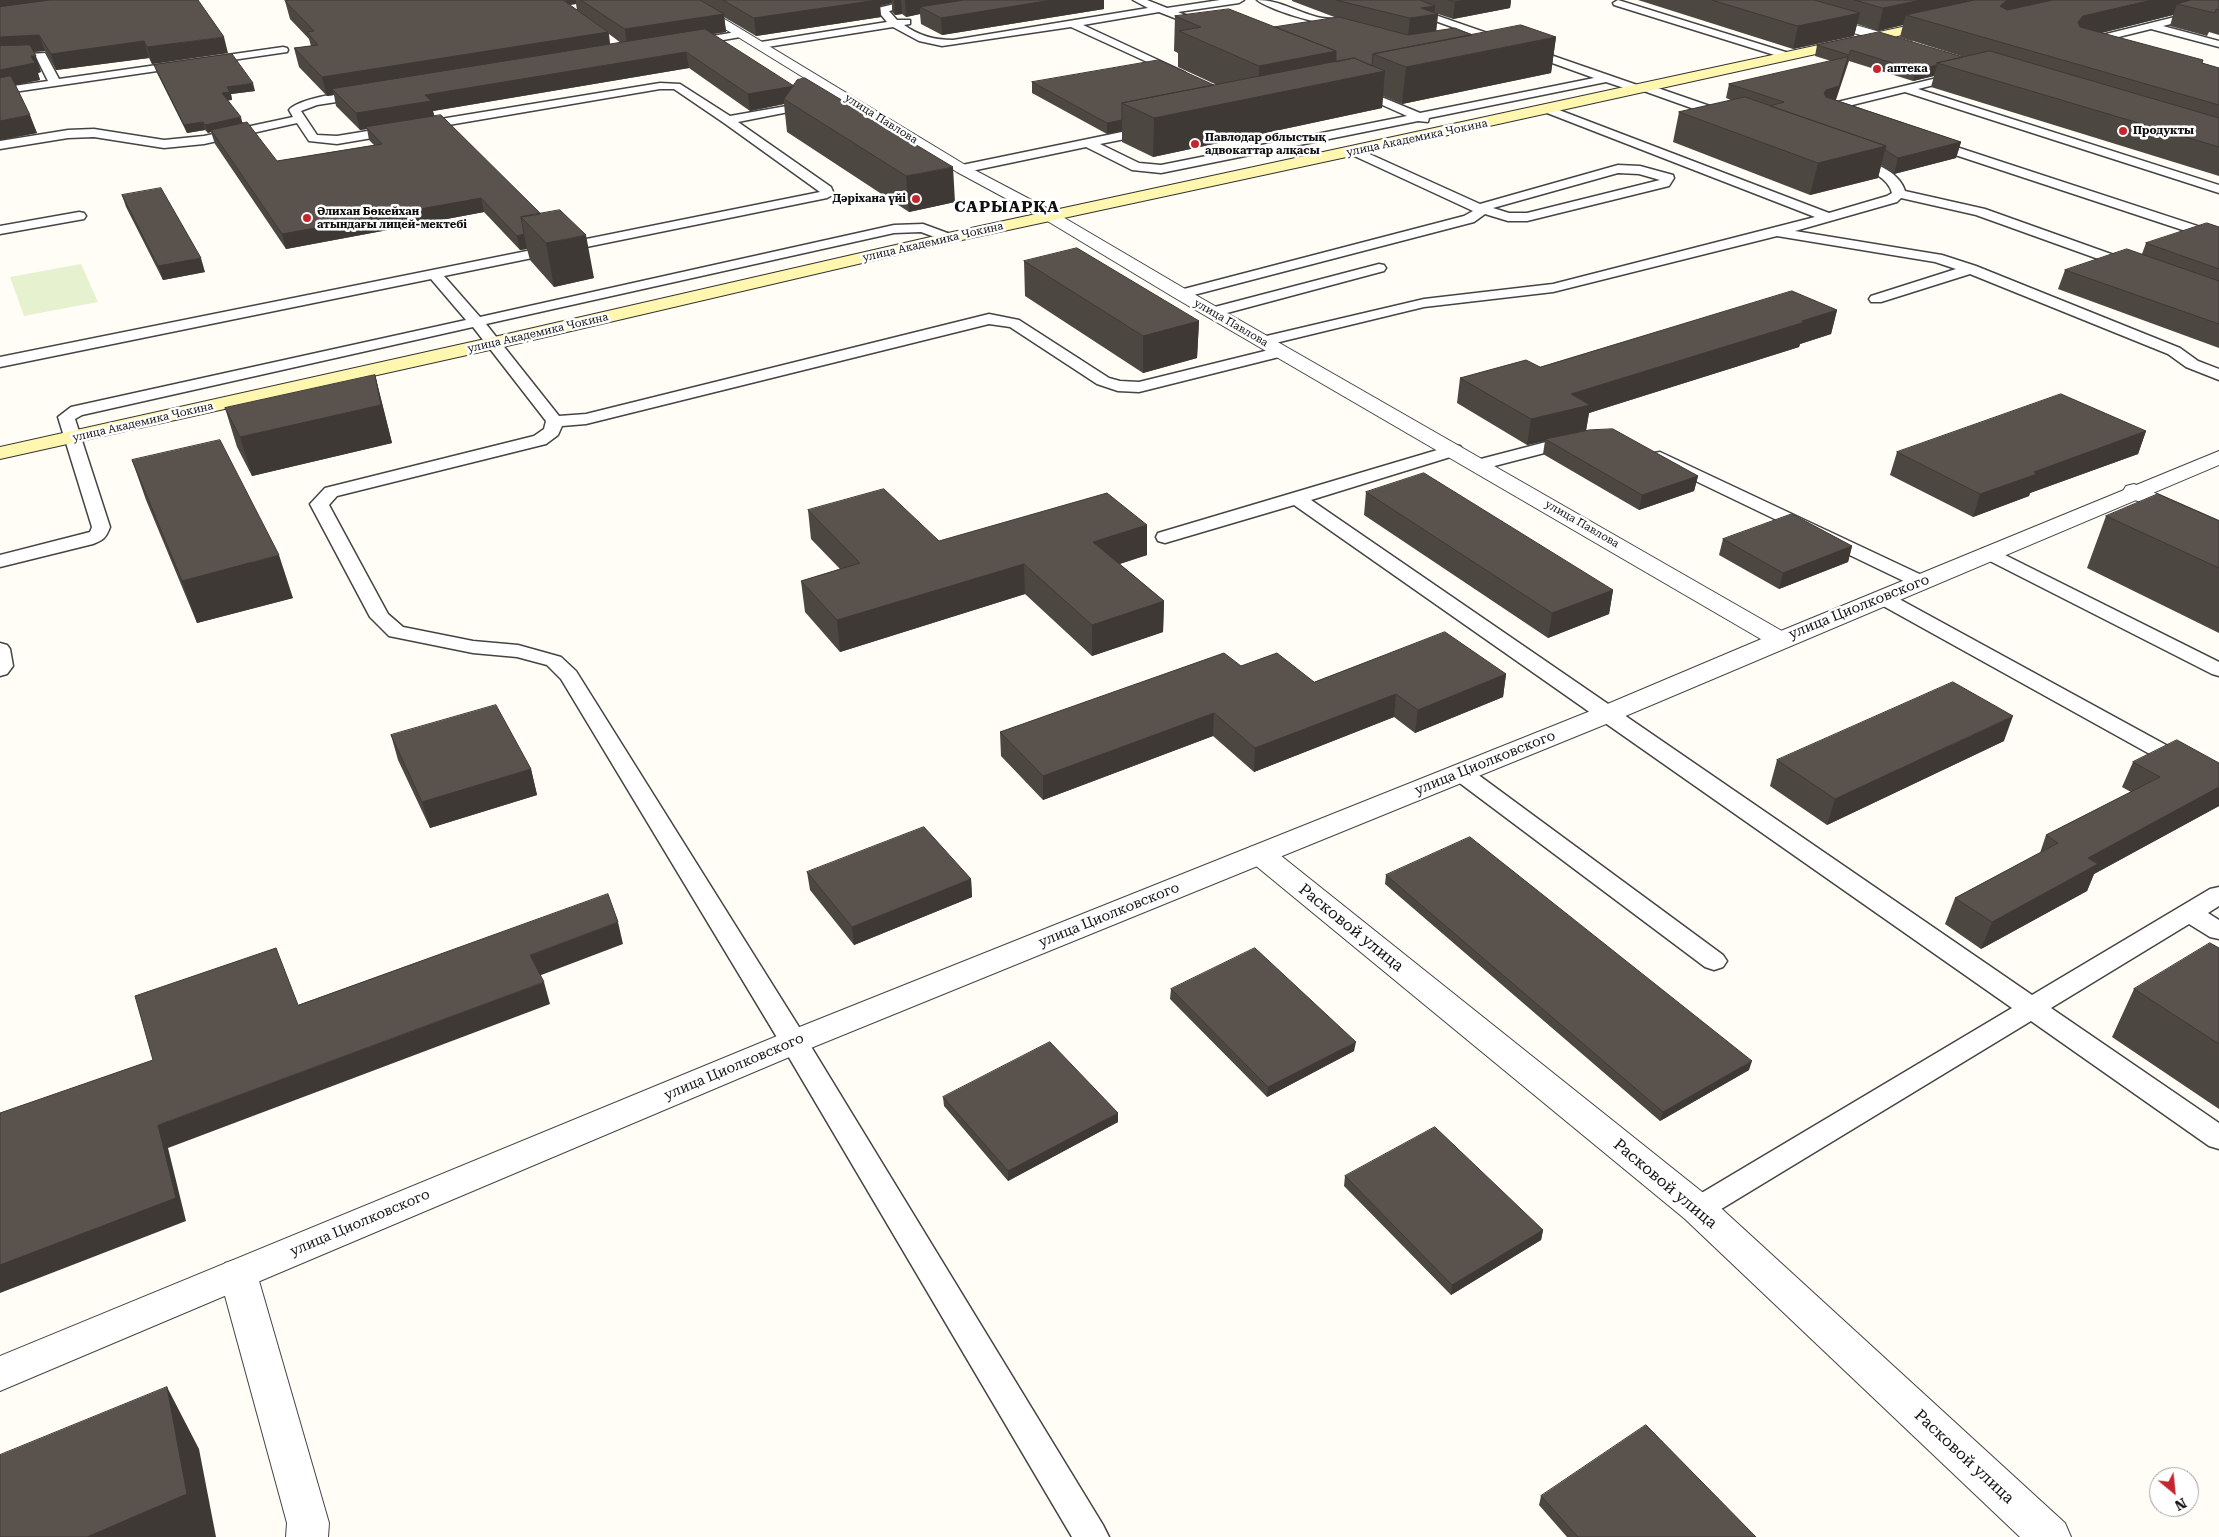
<!DOCTYPE html>
<meta charset="utf-8">
<style>
body{margin:0}
#map{position:relative;width:2219px;height:1537px;overflow:hidden;background:#fffdf5;font-family:"Roboto Serif",serif}
canvas{display:block}
.north{position:absolute;left:2149px;top:1467px;width:50px;height:50px;box-sizing:border-box;background:#fff;border:1px solid #a0a0a0;border-radius:50%;rotate:152deg;font-size:14px;font-weight:700;line-height:20px;text-align:center;color:#111}
.north::after{content:'';display:block;margin:auto;width:18px;height:22px;background:#c4262e;clip-path:polygon(50% 0,100% 100%,50% 72%,0 100%)}
</style>
<div id="map">
<canvas width="2219" height="1537"></canvas>
<div class="north">N</div>
</div>
<script>
const context = document.querySelector('canvas').getContext('2d');
context.lineJoin = 'round';
function fill(path, color) { context.fillStyle = color; context.fill(path, 'evenodd'); }
function trace(path, color, width, dash) { context.strokeStyle = color; context.lineWidth = width; context.lineCap = dash ? 'butt' : 'round'; context.setLineDash(dash || []); context.stroke(path); }
function label(font, color, halo, rows, align = 'center') {
  context.font = font + ' "Roboto Serif",serif'; context.lineWidth = 5; context.setLineDash([]); context.textBaseline = 'middle'; context.strokeStyle = halo; context.fillStyle = color; for (const [text, x, y, turn = 0] of rows) {
    context.save(); context.translate(x, y); context.rotate((+turn || 0) * Math.PI / 180); context.textAlign = isNaN(turn) ? turn : align; if (halo) context.strokeText(text, 0, 0); context.fillText(text, 0, 0); context.restore();
  }
}
fill(new Path2D(`
 M81 264 98 302 24 316 10 277Z`), '#e6f2cf');
const service = new Path2D(`
 M911 0H929L928 2 889 11 897 20H910V24L904 25C919 36 935 40 953 40L1148 8 1133 0H1147L1167 8 1220 0H1244L1239 3 1178 12 1209 25V29L1205 30 1159 12 1083 25 1184 72 1186 74 1180 77 1071 27 942 46 919 41 893 27 761 48 756 45 761 42 887 22 877 10 878 8Z
 M1257 0C1281 0 1300 14 1322 18 1333 20 1345 17 1353 24 1343 33 1268 10 1257 0Z
 M1377 0H1392L1640 86 1645 84 1649 85 1733 114 1735 117 1729 121 1725 120 1641 90 1636 92 1606 82 1429 118 1428 122 1418 121 1161 173 1132 170 1086 147 962 173 956 169 962 165 1151 126 1157 130 1155 133 1100 144 1139 163 1161 165 1407 116 1351 91 1349 89 1355 86 1420 113 1594 78Z
 M1618 0 1792 54 1793 56 1792 58H1784L1614 5 1613 3Z
 M2176 0H2192L2216 9 2214 13 2163 26 2219 41V47L2151 29 2082 46 2077 43 2078 41 2203 10Z
 M742 31 747 34 746 36 689 46 684 43 689 40Z
 M283 47 287 48 288 50 287 52 0 94V88L48 81 37 59 0 62V56L45 53 59 79Z
 M1962 72 1966 73 1968 75 1966 77 1918 89 2219 185V193L1905 92 1840 108 1846 112 1840 116 1823 107 1825 105Z
 M660 83 680 84 730 116 815 101 819 102 821 104 819 106 738 122 831 187 834 194 827 198 444 276 480 317 894 225 923 224 953 235 955 238 948 242 921 232 894 233 486 324 559 416 586 414 989 314 1019 320 1109 378 1120 381 1139 382 1281 347 1287 349 1289 352 1287 355 1139 392 1118 391 1097 384 1010 327 989 324 586 424 562 426 558 435 546 444 337 496 329 505 388 614 403 627 473 641 518 645 561 657 576 671 804 1035 1103 1525 1109 1537H1072L784 1049 561 679 547 665 517 657 473 653 389 636 370 617 310 504 325 488 534 436 544 429 546 421 473 327 82 415 75 419 110 527C106 538 103 540 93 544L0 567V555L90 532 92 527 58 417 71 407 466 320 431 279 0 367V357L820 192 724 123 674 89H660L337 144 309 141 297 123 204 144 164 148 94 137 68 138 0 149V141L68 130 94 129 164 140 204 136 293 117 289 110C299 98 354 89 369 93L371 95 369 97 317 105 301 111 317 135 337 136Z
 M1546 105 1829 213 1887 196 1892 193C1887 174 1863 169 1847 163L1845 160 1851 156C1870 161 1899 170 1905 191L1985 209 2139 264 2141 267 2139 270H2129L1976 215 1901 198 1897 202 1795 231 1942 255 1976 266 2180 348 2198 361 2219 369V380L2186 367 2168 354 1970 274 1881 302H1871L1869 299 1871 296 1956 269 1935 262 1777 236 1553 292 1424 307 1263 346 1258 344 1255 341 1258 338 1424 299 1553 284 1815 217 1542 111 1540 109Z
 M1929 138 2219 233V242L1925 145 1923 142Z
 M1354 147 1480 204 1618 165 1640 166 1673 175 1674 178 1669 186 1527 221H1508L1485 214 1474 222 1186 297H1176L1174 294 1176 291 1464 216 1473 211 1350 154 1348 151 1350 148ZM1618 173 1639 174 1660 180 1527 213H1509L1493 208Z
 M79 212 84 213 86 216 84 219 0 234V226Z
 M1379 264 1384 265 1386 268 1384 271 1212 317 1207 315 1204 312 1207 309Z
 M1573 435 1579 436 1582 440 1579 444 1479 470 1473 469 1470 465 1473 461Z
 M1454 445 1460 446 1463 450 1460 454 1311 500 2032 995 2210 889 2219 887V906L2208 913 2219 920V939L2210 937 2189 924 2051 1008 2219 1123V1149L2209 1146 2031 1021 1708 1217 1698 1221 1688 1217 1683 1209 1688 1201 2012 1008 1294 505 1165 543 1158 541 1156 537 1158 533Z
 M1660 452 1928 578 1931 582 1928 586 1921 588 1914 586 1654 461 1651 457 1654 453Z
 M1989 547 2219 662V676L2212 674 1982 557 1980 553 1982 549Z
 M1883 592 1890 594 2219 774V790L2211 788 1876 602 1873 598 1876 594Z
 M0 643 7 645 10 649 13 666 7 674 0 676Z
 M1461 766 1469 768 1723 955 1727 961 1723 967 1714 970 1705 967 1453 778 1450 773 1453 768Z`);
const minor = new Path2D(`
 M678 0H693L967 166 1056 213 1187 290 1789 635 1792 640 1789 645 1780 647 1771 645 1175 298 1044 219 957 172Z
 M2134 484 2219 521V536L2126 496 2123 491 2126 486Z
 M1260 845 1270 847 1711 1199 2065 1523 2071 1537H2020L1685 1219 1250 861 1245 854 1250 847Z
 M238 1259 251 1263 257 1274 329 1523 328 1537H286L287 1523 219 1274 225 1263Z`);
const tertiary = new Path2D(`
 M1750 0H1769L1911 41 1913 44 1911 47H1901L1752 3Z
 M2219 451V465L1616 720 806 1050 0 1391V1356L782 1034 1598 708 1771 635Z`);
const secondary = new Path2D(`
 M1939 19 1945 23 1943 26 1453 134 948 243 494 349 0 459V447L494 337 948 233Z`);
trace(service, '#444', 3);
trace(minor, '#444', 2);
trace(tertiary, '#444', 2);
trace(secondary, '#333', 2);
fill(service, '#fff');
fill(minor, '#fff');
fill(tertiary, '#fff');
fill(secondary, '#fff6b0');
fill(new Path2D(`
 M0 0 228 53 152 64 149 58 56 70 45 51 34 52 41 72 38 73 40 80 15 85 37 133 0 140Z
 M294 0H1104V9L942 35 921 24 920 14 906 17 902 14 895 15 892 12V3L880 6 881 17 756 36 724 17 726 32 713 34 955 202 909 212 787 132 784 104 750 111 689 68 433 111 434 116 594 278 554 287 530 260 527 249 520 250 484 212 286 249 215 144 211 132 208 133 205 130 187 133 157 73 154 65 255 91 231 94 232 100H228L243 123 277 161 374 145 369 140 367 129 360 130 336 106 334 95 327 96 299 67 294 48 311 46 309 39 290 19 285 1ZM576 4 577 10 570 5ZM609 34 621 43 610 44Z
 M1292 0H1511L1510 8 1453 19 1438 14 1436 31 1472 35 1556 37 1551 73 1402 104 1383 96 1382 108 1153 157 1122 142V131L1107 134 1032 93V82L1214 85H1217L1178 67V53L1174 51 1175 16 1275 27 1337 18 1292 1Z
 M1638 0H2219V35L2209 32 2207 36 2170 26 2173 15 2102 33 2219 68V176L1931 87 1934 76 1913 81 1849 61 1836 100 1961 142 1956 158 1894 174 1881 165 1878 178 1810 195 1673 142 1679 112 1731 100 1726 98 1729 84 1831 61 1815 56 1817 45 1964 57 1900 37 1903 25 1878 31 1857 24 1854 36 1793 49Z
 M122 195 205 272 163 280 126 207Z
 M2219 227V348L2058 289 2065 270 2142 254 2146 243Z
 M1024 261 1199 321 1197 358 1143 373 1025 296Z
 M1837 310 1831 334 1800 344 1799 347 1589 413 1586 430 1698 476 1694 491 1639 510 1543 454 1545 441 1527 445 1457 403 1460 378 1540 367Z
 M375 375 392 443 252 476 237 447 225 408Z
 M2146 431 2138 454 2030 493 2029 496 1973 517 1890 475 1897 452Z
 M132 460 293 598 197 623 146 500Z
 M1366 492 1613 590 1609 614 1548 638 1364 515Z
 M808 510 939 541 1147 525V555L1120 564 1164 601 1163 632 1092 656 1025 594 840 652 805 612 801 581 840 569 811 539Z
 M2106 516 2219 521V633L2087 568Z
 M1723 539 1852 546 1848 562 1779 589 1719 555Z
 M1241 666 1314 682 1506 674 1503 697 1415 733 1394 717 1254 772 1213 736 1043 800 1001 756 1000 732Z
 M391 735 531 769 537 795 430 828 398 760Z
 M2004 741 1827 825 1770 786 1777 760Z
 M2133 762 2219 763V806L2094 874 2087 891 1981 949 1945 924 1955 898 2040 853 2046 835 2131 792 2122 787Z
 M807 872 971 879 972 897 854 945 810 890Z
 M1386 875 1749 1070 1660 1121 1385 884Z
 M2219 948V1109L2112 1037 2134 989Z
 M1171 989 1354 1051 1267 1097 1170 999Z
 M943 1097 1118 1122 1008 1181 944 1106Z
 M1345 1176 1543 1230 1541 1240 1451 1295 1344 1186Z
 M1541 1496 1756 1537H1567L1539 1505Z`), '#4d4742');
fill(new Path2D(`
 M0 0H99L0 13Z
 M566 0H576V4L567 5Z
 M875 0H892V3L880 6 881 17 756 36 754 18Z
 M894 0H901L902 14 895 15Z
 M905 0H1014L920 7V14L906 17Z
 M1052 0H1104V9L942 35 941 18Z
 M1465 0H1511L1510 8 1453 19 1455 2Z
 M1921 0H2102L2000 23 1906 15 1903 25 1878 31 1883 8Z
 M2152 0H2200L2177 4 2173 15 2076 39 2078 22 2083 16Z
 M1435 6 1434 15 1438 14 1436 32 1408 35 1410 18 1421 8Z
 M1860 13 1854 36 1793 49 1798 26Z
 M724 14 726 32 627 47 625 29Z
 M608 32 611 50 332 89 334 95 327 96 322 77Z
 M39 35 45 51 0 54V37Z
 M224 37 228 53 152 64 147 47Z
 M1556 37 1551 73 1402 104 1406 67Z
 M144 41 149 58 56 70 51 54Z
 M1336 51 1385 71 1382 108 1153 157 1154 118 1258 97 1259 66Z
 M686 52 689 68 433 111 435 118 366 127 367 129 360 130 356 113 425 95Z
 M31 56H36L41 72 38 73 40 80 0 88V70Z
 M1848 57 1845 71 1835 101 1820 108 1824 93Z
 M1937 65 1934 76 1913 81 1915 70Z
 M253 83 255 91 231 94 232 100 224 101 222 93 227 87Z
 M794 86 784 99V104L750 111 748 94Z
 M30 115 37 133 0 140V121Z
 M241 117 243 126 211 130V132L208 133 205 125Z
 M1122 120V131L1107 134V123Z
 M203 122 205 130 187 133 184 125Z
 M1961 142 1956 158 1894 174 1898 158Z
 M1886 146 1878 178 1810 195 1818 163Z
 M953 167 955 202 909 212 906 176Z
 M481 198 484 212 286 249 282 234Z
 M524 234 527 249 520 250 517 236Z
 M586 235 594 278 554 287 546 243Z
 M201 258 205 272 163 280 158 266Z
 M1837 310 1831 334 1800 344 1799 347 1589 413 1586 431 1545 439V441L1527 445 1531 419 1571 394Z
 M1199 321 1197 358 1143 373V336Z
 M375 375 392 443 252 476 240 437Z
 M2146 431 2138 454 2030 493 2029 496 1973 517 1980 494 2034 472Z
 M1698 476 1694 491 1639 510 1642 495Z
 M1147 525V555L1094 572 1093 542Z
 M1852 546 1848 562 1779 589 1783 573Z
 M279 555 293 598 197 623 182 581Z
 M1024 564 1025 594 840 652 837 620Z
 M1613 590 1609 614 1548 638 1552 613Z
 M1164 601 1163 632 1092 656V625Z
 M1506 674 1503 697 1415 733 1418 710Z
 M1396 694 1394 717 1254 772 1255 748Z
 M1214 713 1213 736 1043 800V776Z
 M2013 716 2004 741 1827 825 1835 799Z
 M531 769 537 795 430 828 422 802Z
 M2219 787V806L2094 874 2087 891 1981 949 1992 922 2088 858Z
 M971 879 972 897 854 945 852 927Z
 M618 922 623 944 536 977 530 955Z
 M544 982 550 1004 168 1148 186 1221 0 1293V1265L158 1125Z
 M1356 1042 1354 1051 1267 1097 1268 1087Z
 M1752 1061 1749 1070 1660 1121 1663 1112Z
 M1118 1113V1122L1008 1181V1171Z
 M1543 1230 1541 1240 1451 1295 1452 1285Z
 M167 1387 199 1449 216 1537H87Z`), '#3f3936');
const building = new Path2D(`
 M50 0H198L224 37 147 47 144 41 51 54 39 35 0 37V7Z
 M294 0H563L608 32 322 77 294 48 318 45 307 32 314 31 285 1Z
 M581 0H700L724 14 625 29Z
 M723 0H878L754 18Z
 M964 0H1052L941 18 920 7Z
 M1336 0H1420L1435 6 1421 8 1438 14 1410 18Z
 M1449 0H1465L1455 2Z
 M1712 0H1814L1860 13 1798 26Z
 M1855 0H1921L1883 8Z
 M1975 0H2010L2006 1 2000 6 2007 10 2053 0H2152L2083 16 2078 22 2080 27 2203 60 2202 63 2219 68V105L1906 15Z
 M2191 0H2219V10L2216 9 2215 13 2177 4Z
 M1229 9 1336 51 1259 66 1179 31 1201 27 1175 16Z
 M1339 17 1408 35 1455 28 1472 35 1373 54 1372 66 1354 58 1336 62V51L1275 27Z
 M1521 25 1556 37 1406 67 1373 54Z
 M705 29 794 86 748 94 686 52 425 95 431 101 356 113 332 89Z
 M1879 32 1963 57 1937 63V65L1915 70 1851 50 1849 55 1817 45Z
 M30 45 36 56H31L35 63 0 70V46Z
 M1990 51 2219 118V147L1937 63Z
 M232 54 253 83 227 87 230 92 222 93 241 117 205 125 203 122 184 125 154 65Z
 M1848 57 1839 86 1826 90 1824 93 1826 97 1961 142 1898 158 1885 150 1886 146 1770 106 1784 102 1729 84Z
 M1354 58 1385 71 1154 118 1122 103Z
 M1159 60 1214 85 1122 103V120L1107 123 1032 82Z
 M11 76 30 115 0 121V78Z
 M805 78 953 167 906 176 784 99 797 80Z
 M1745 97 1886 146 1818 163 1679 112Z
 M441 115 541 214 521 217 524 234 517 236 481 198 282 234 211 130 247 122 277 161 382 144 366 127Z
 M161 188 201 258 158 266 122 195Z
 M560 210 586 235 546 243 521 217Z
 M2207 223 2219 227V269L2146 243Z
 M1077 248 1199 321 1143 336 1024 261Z
 M2127 249 2219 281V324L2065 270Z
 M1792 291 1837 310 1802 321 1805 322 1571 394 1590 405 1531 419 1460 378 1526 360 1540 367Z
 M375 375 381 405 240 437 225 408Z
 M2061 394 2146 431 2034 472 2037 474 1980 494 1897 452Z
 M1613 429 1698 476 1642 495 1545 439 1589 430Z
 M220 440 279 555 182 581 132 460Z
 M1424 473 1613 590 1552 613 1366 492Z
 M884 489 939 541 1107 493 1147 525 1093 542 1164 601 1092 625 1024 564 837 620 801 581 860 563 808 510Z
 M2158 494 2219 521V568L2106 516Z
 M1792 514 1852 546 1783 573 1723 539Z
 M1445 632 1506 674 1418 710 1396 694 1255 748 1214 713 1043 776 1000 732 1224 653 1241 666 1277 653 1314 682Z
 M1953 682 2013 716 1835 799 1777 760Z
 M496 705 531 769 422 802 391 735Z
 M2177 740 2219 763V787L2088 858 2098 864 1992 922 1955 898 2058 843 2046 835 2160 777 2133 762Z
 M924 827 971 879 852 927 807 872Z
 M1470 837 1752 1061 1663 1112 1386 875Z
 M608 894 618 922 530 955 544 982 158 1125 176 1198 0 1265V1113L153 1060 135 996 276 948 298 1005Z
 M2210 943 2219 948V1044L2134 989Z
 M1255 948 1356 1042 1268 1087 1171 989Z
 M1050 1042 1118 1113 1008 1171 943 1097Z
 M1435 1127 1543 1230 1452 1285 1345 1176Z
 M167 1387 187 1494 87 1537H0V1455Z
 M1646 1425 1756 1537H1578L1541 1496Z`);
fill(building, '#5a524d');
trace(building, '#3f3936', 1);
for (const [x, y, r, color] of [
 [1877,69,5,"#c4262e"],
 [2123,131,5,"#c4262e"],
 [1195,144,5,"#c4262e"],
 [916,199,5,"#c4262e"],
 [307,218,5,"#c4262e"]
]) { const dot = new Path2D(); dot.arc(x, y, r, 0, 2 * Math.PI); context.fillStyle = color; context.fill(dot); trace(dot, '#fff', 2); }
label('bold 11px', '#111', '#fff', [
 ["аптека",1887,69],
 ["Продукты",2133,131],
 ["Павлодар облыстық",1205,138],
 ["адвокаттар алқасы",1205,151],
 ["Дәріхана үйі",906,199,"right"],
 ["Әлихан Бөкейхан",317,212],
 ["атындағы лицей-мектебі",317,225]
], 'left');
label('11px', '#111', '#fff', [
 ["улица Павлова",881,119,32],
 ["улица Академика Чокина",1417,138,-12],
 ["улица Академика Чокина",933,242,-13],
 ["улица Павлова",1231,323,30],
 ["улица Академика Чокина",538,333,-13],
 ["улица Академика Чокина",143,422,-13],
 ["улица Павлова",1582,524,30]
]);
label('14px', '#111', '#fff', [
 ["улица Циолковского",1859,607,-22],
 ["улица Циолковского",1485,763,-22],
 ["улица Циолковского",1109,915,-22],
 ["улица Циолковского",734,1067,-23],
 ["улица Циолковского",360,1223,-23]
]);
context.letterSpacing = '1px';
label('bold 16px', '#111', '#fff', [
 ["САРЫАРҚА",1007,207]
]);
context.letterSpacing = '0px';
label('16px', '#111', '#fff', [
 ["Расковой улица",1351,928,39],
 ["Расковой улица",1665,1184,40],
 ["Расковой улица",1964,1457,43]
]);
</script>
